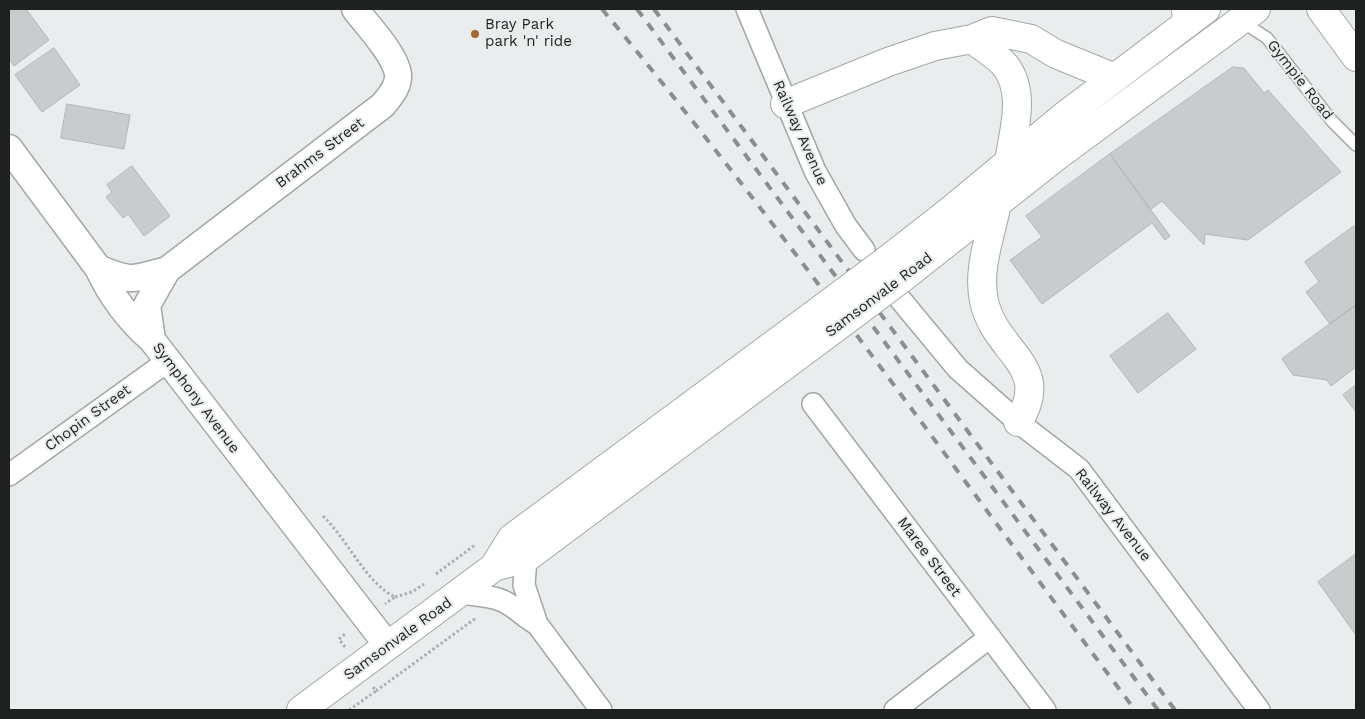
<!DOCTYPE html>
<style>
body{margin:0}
#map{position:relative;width:1365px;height:719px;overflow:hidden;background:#e9edee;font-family:"Work Sans",sans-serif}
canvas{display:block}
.frame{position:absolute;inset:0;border:10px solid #1f2121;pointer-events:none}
</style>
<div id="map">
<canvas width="1365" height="719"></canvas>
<div class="frame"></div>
</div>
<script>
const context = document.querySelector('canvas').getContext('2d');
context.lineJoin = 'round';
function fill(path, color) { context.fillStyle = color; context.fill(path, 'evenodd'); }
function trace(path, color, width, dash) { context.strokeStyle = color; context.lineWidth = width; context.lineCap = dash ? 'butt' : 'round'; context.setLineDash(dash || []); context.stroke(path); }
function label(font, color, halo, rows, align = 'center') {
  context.font = font + ' "Work Sans",sans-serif'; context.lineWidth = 4; context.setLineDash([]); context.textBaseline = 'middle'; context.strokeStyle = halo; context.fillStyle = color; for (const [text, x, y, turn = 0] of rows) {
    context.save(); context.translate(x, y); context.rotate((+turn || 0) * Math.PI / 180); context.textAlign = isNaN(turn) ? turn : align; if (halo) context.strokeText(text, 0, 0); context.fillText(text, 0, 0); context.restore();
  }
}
const building = new Path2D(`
 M9 9H26L49 40 14 66 9 59Z
 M54 48 80 85 42 112 15 75Z
 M1233 67 1244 68 1264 93 1268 90 1341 172 1248 240 1205 234 1204 245 1162 201 1150 210 1110 154Z
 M67 104 130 115 124 149 61 138Z
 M1110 154 1170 236 1165 240 1152 223 1042 304 1010 260 1042 237 1026 216Z
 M132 166 170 216 144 236 128 214 123 218 106 197 112 192 107 185Z
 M1354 226 1356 229V305L1330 324 1306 292 1319 282 1305 262Z
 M1356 305V367L1331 386 1327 380 1293 375 1282 359Z
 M1168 313 1196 349 1138 393 1110 356Z
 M1356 385V412L1343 395Z
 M1356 554V635L1318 582Z`);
fill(building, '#c8cccd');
trace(building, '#b1b6b6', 1);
const service = new Path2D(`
 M1241 21 1267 38 1332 121 1356 145`);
const minor = new Path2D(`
 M747 9 815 171 846 226 864 250
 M900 299 958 369 1018 422 1079 469 1259 710
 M813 404 1045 710
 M9 475 168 361
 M526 558 524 585 537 624 601 710
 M460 593C474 595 490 595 503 601 516 607 524 617 537 624
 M895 710 990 637`);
const tertiary = new Path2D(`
 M9 148 98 268C111 296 129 320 152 340L388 646
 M98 268C132 283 133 279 167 270
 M152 340 147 305 167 270 383 105C390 96 399 87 398 74 395 54 367 25 355 9`);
const secondary = new Path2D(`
 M972 39C982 47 994 54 1003 63 1027 89 1014 130 1009 161
 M785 104 888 62 935 46 972 39 992 31 1031 39 1056 54 1115 78
 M997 203C991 235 977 268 984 301 995 353 1054 366 1018 422
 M887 260 951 210 1063 117 1206 9
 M901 279 1057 156 1256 9
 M494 567 512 538 812 316
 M301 710 494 567 526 558 826 335`);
const trunk = new Path2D(`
 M1186 9 1187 23
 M1321 9 1356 57`);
trace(service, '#a3a7a8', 14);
trace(minor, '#a3a7a8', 24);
trace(tertiary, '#a3a7a8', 29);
trace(secondary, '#a3a7a8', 30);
trace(trunk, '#a3a7a8', 30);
trace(new Path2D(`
 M323 516C347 539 367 584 395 597L385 604
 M436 574 475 545
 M395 597 412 592 424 584
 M345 647 339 639 346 633
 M373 687 376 691 476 618
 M349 710 376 691`), '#abafaf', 3, [2.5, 2.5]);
trace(service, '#fff', 11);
trace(minor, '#fff', 21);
trace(tertiary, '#fff', 26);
trace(secondary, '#fff', 28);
trace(trunk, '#fff', 28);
trace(new Path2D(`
 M602 9C789 235 959 476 1135 710
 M637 9 1158 710
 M654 9 1175 710`), '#8b8e8f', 4, [9, 9]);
const secondaryBridge = new Path2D(`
 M812 316 887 260
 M826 335 901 279`);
trace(secondaryBridge, '#a3a7a8', 30, []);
trace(secondaryBridge, '#fff', 28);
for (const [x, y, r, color] of [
 [475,34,5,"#a6682d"]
]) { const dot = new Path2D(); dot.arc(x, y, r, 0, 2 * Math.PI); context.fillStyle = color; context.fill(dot); trace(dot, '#e9edee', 2); }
label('15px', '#1f2121', '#e9edee', [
 ["Bray Park",485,25],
 ["park 'n' ride",485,42]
], 'left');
label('15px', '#1f2121', '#e9edee', [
 ["Gympie Road",1300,80,52],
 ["Railway Avenue",800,133,66],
 ["Brahms Street",320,153,-37],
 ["Samsonvale Road",879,295,-37],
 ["Symphony Avenue",196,398,53],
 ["Chopin Street",88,418,-36],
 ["Railway Avenue",1113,515,52],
 ["Maree Street",929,557,53],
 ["Samsonvale Road",398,639,-36]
]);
</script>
